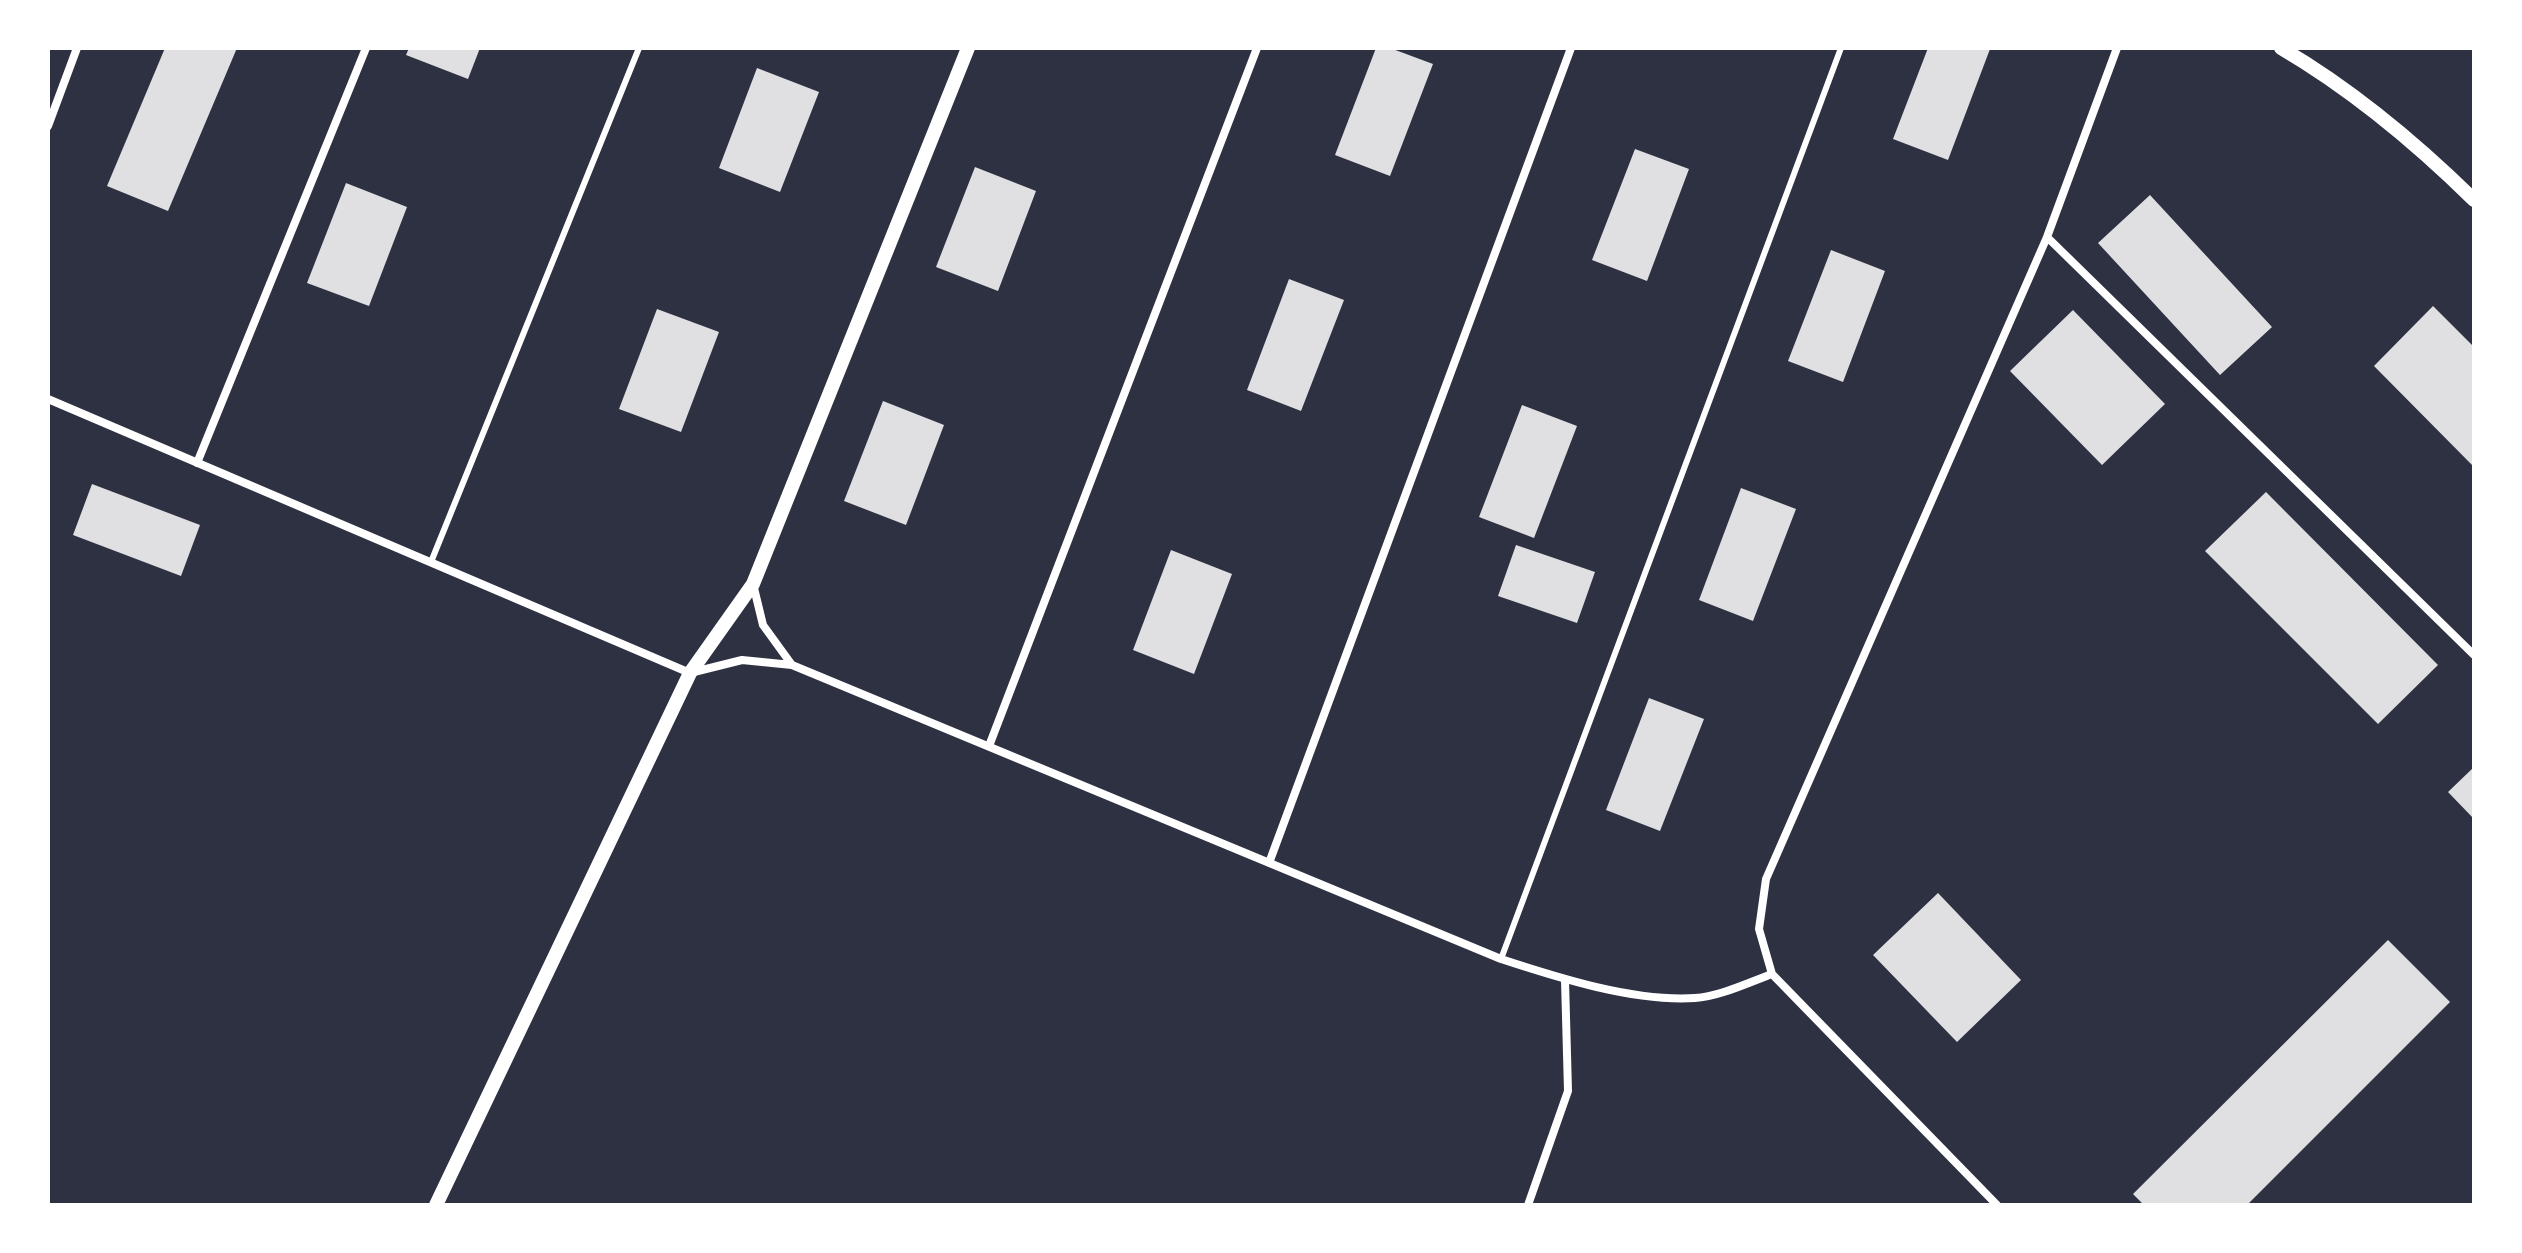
<!DOCTYPE html>
<style>
body{margin:0}
#map{position:relative;width:2522px;height:1253px;overflow:hidden;background:#2d3142;font-family:Ubuntu,sans-serif}
canvas{display:block}
.frame{position:absolute;inset:0;border:50px solid #fff;pointer-events:none}
</style>
<div id="map">
<canvas width="2522" height="1253"></canvas>
<div class="frame"></div>
</div>
<script>
const context = document.querySelector('canvas').getContext('2d');
context.lineJoin = 'round';
function fill(path, color) { context.fillStyle = color; context.fill(path, 'evenodd'); }
function trace(path, color, width, dash) { context.strokeStyle = color; context.lineWidth = width; context.lineCap = dash ? 'butt' : 'round'; context.setLineDash(dash || []); context.stroke(path); }
fill(new Path2D(`
 M165 48H237L168 211 107 186Z
 M409 48H480L468 79 406 55Z
 M1376 48H1390L1433 64 1390 176 1335 155Z
 M1928 48 1990 49 1948 160 1893 139Z
 M757 68 819 92 780 192 719 168Z
 M1635 149 1689 169 1647 281 1592 260Z
 M975 167 1036 191 998 291 936 267Z
 M346 183 407 207 369 306 307 283Z
 M2150 195 2272 327 2220 375 2098 243Z
 M1831 250 1885 271 1843 382 1788 361Z
 M1289 279 1344 300 1301 411 1247 390Z
 M2433 306 2474 347V467L2374 366Z
 M657 309 719 332 681 432 619 409Z
 M2073 310 2165 404 2102 465 2010 371Z
 M883 401 944 425 906 525 844 501Z
 M1522 405 1577 426 1534 538 1479 517Z
 M92 484 200 525 181 576 73 535Z
 M1741 488 1796 509 1753 621 1699 600Z
 M2266 492 2438 665 2378 724 2205 551Z
 M1516 545 1595 572 1577 623 1498 596Z
 M1171 550 1232 574 1194 674 1133 650Z
 M1649 698 1704 719 1660 831 1606 810Z
 M2474 767V819L2448 792Z
 M1938 893 2021 980 1957 1042 1873 955Z
 M2388 940 2450 1002 2247 1205H2144L2133 1194Z`), '#e0e0e3');
trace(new Path2D(`
 M431 562 639 48
 M1501 959 1841 48`), '#fff', 6);
trace(new Path2D(`
 M48 126 77 48
 M2047 237 2474 655
 M48 399 690 673 742 660 792 665 1501 959C1559 978 1634 1002 1695 998 1718 997 1750 982 1772 974
 M197 463 366 48
 M753 584 763 625 792 665
 M989 746 1257 48
 M1269 863 1571 48
 M1528 1205 1568 1091 1565 980
 M1997 1205 1772 974 1759 929 1766 879 2047 237 2117 48`), '#fff', 8);
trace(new Path2D(`
 M2281 48C2351 89 2416 143 2474 200
 M436 1205 690 673 753 584 968 48`), '#fff', 14);
</script>
